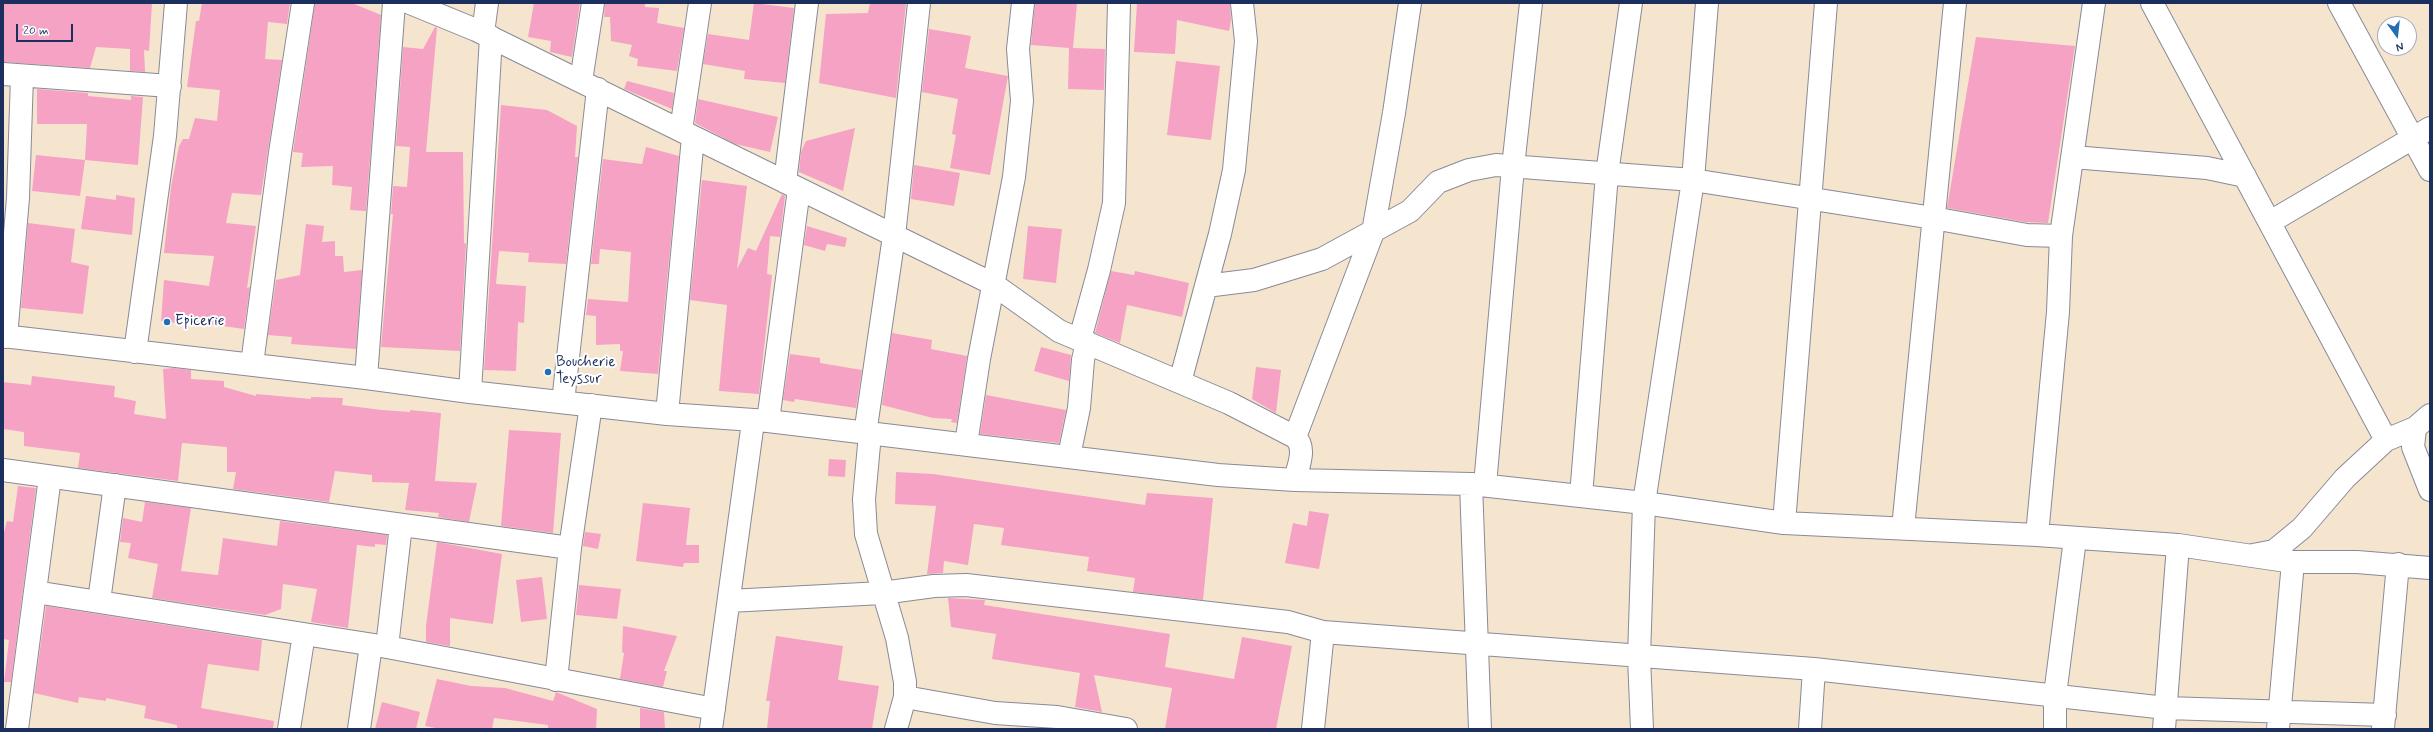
<!DOCTYPE html>
<style>
body{margin:0}
#map{position:relative;width:2433px;height:732px;overflow:hidden;background:#f6e5ce;font-family:Mynerve,sans-serif}
canvas{display:block}
.frame{position:absolute;inset:0;border:4px solid #1b2f5e;pointer-events:none}
.north{position:absolute;left:2377px;top:16px;width:40px;height:40px;box-sizing:border-box;background:#fff;border:1px solid #a4acbf;border-radius:50%;rotate:165deg;font-size:11px;font-weight:700;line-height:16px;text-align:center;color:#1b2f5e}
.north::after{content:'';display:block;margin:auto;width:14px;height:18px;background:#1f6fb2;clip-path:polygon(50% 0,100% 100%,50% 72%,0 100%)}
.scale{position:absolute;left:16px;top:24px;width:57px;height:18px;box-sizing:border-box;border:2px solid #1b2f5e;border-top:0;padding-left:5px;font-size:12px;line-height:14px;white-space:nowrap;color:#1b2f5e;-webkit-text-stroke:3px #fff;paint-order:stroke}
</style>
<div id="map">
<canvas width="2433" height="732"></canvas>
<div class="frame"></div>
<div class="north">N</div>
<div class="scale">20 m</div>
</div>
<script>
const context = document.querySelector('canvas').getContext('2d');
context.lineJoin = 'round';
function fill(path, color) { context.fillStyle = color; context.fill(path, 'evenodd'); }
function trace(path, color, width, dash) { context.strokeStyle = color; context.lineWidth = width; context.lineCap = dash ? 'butt' : 'round'; context.setLineDash(dash || []); context.stroke(path); }
function label(font, color, halo, rows, align = 'center') {
  context.font = font + ' Mynerve,sans-serif'; context.lineWidth = 4; context.setLineDash([]); context.textBaseline = 'middle'; context.strokeStyle = halo; context.fillStyle = color; for (const [text, x, y, turn = 0] of rows) {
    context.save(); context.translate(x, y); context.rotate((+turn || 0) * Math.PI / 180); context.textAlign = isNaN(turn) ? turn : align; if (halo) context.strokeText(text, 0, 0); context.fillText(text, 0, 0); context.restore();
  }
}
fill(new Path2D(`
 M3 3H152L149 51 144 50 145 72 130 71V49L96 47 90 68 3 62Z
 M202 3H290L287 24 268 22 265 59 282 60 261 195 232 193 226 223 256 226 247 288 250 287 244 329 202 323 201 326 161 321 164 280 209 286 214 256 164 253 171 187 179 146 183 139H189L195 118 217 121 220 90 187 87 196 21H199Z
 M315 3H352L381 15 366 211 350 210 352 187 332 185 333 166 301 167 303 153 293 152Z
 M534 3H580L572 57 550 52 551 41 528 37Z
 M605 3H645V7L659 8 657 23 684 28 677 71 637 66 638 59 629 56 632 45 611 41 610 17H604Z
 M754 3 794 8 785 83 744 79 745 71 703 64 708 34 749 40Z
 M870 3H906L896 98 819 83 826 14 868 13Z
 M1035 3H1077L1073 48 1105 49 1104 90 1068 89 1069 48 1031 45Z
 M1137 3H1230L1231 20 1229 31 1177 20 1175 54 1134 52Z
 M435 27 437 28 426 152H463L464 243 466 244 460 351 381 347 393 214H391L393 186 407 187 410 147 396 146 403 47 423 49Z
 M929 29 971 36 965 68 1008 76 990 175 950 168 956 135 952 134 958 99 922 92Z
 M1976 37 2075 46 2048 223 2025 222 1947 208Z
 M1176 61 1220 66 1211 140 1167 135Z
 M627 81 674 93 672 109 624 89Z
 M37 89 88 93V96L131 100V96L143 97 138 165 85 160 87 124H37Z
 M698 99 778 117 770 152 735 144 695 123Z
 M501 105 547 110 577 126 575 157H578L566 264 528 262 529 253 499 251 496 284 526 286 524 323 518 322 516 371 484 370Z
 M855 128 843 191 799 172 801 152 806 141Z
 M646 147 679 156 658 374 620 371 623 351H620V344L596 345V316L586 315 588 299 628 302 631 252 600 249 599 264H591L603 159 642 164Z
 M36 155 85 160 80 196 32 191Z
 M914 165 960 173 954 206 911 199Z
 M702 180 747 186 737 269 748 248 756 251 782 194 785 196 780 237 770 236 767 274 772 275 759 394 719 391 727 305 690 300Z
 M116 195 135 198 132 235 81 229 86 196 116 200Z
 M28 223 75 229 71 262 89 266 83 314 21 308Z
 M306 224 324 226 322 242 335 241V256H343L344 272 362 270 356 349 291 344 292 337 268 335 276 280 300 275Z
 M807 226 847 238 845 247 827 244 825 251 804 245Z
 M1028 226 1062 229 1056 283 1023 279Z
 M1111 271 1134 275 1135 271 1189 283 1182 317 1127 305 1120 343 1095 333Z
 M892 333 932 340 931 349 967 356 957 423 951 422 952 419 933 418 882 405Z
 M1041 347 1071 355 1069 381 1034 371Z
 M790 354 820 358V363L862 370 856 408 795 399 794 402 783 400Z
 M1256 367 1281 370 1276 413 1252 399Z
 M173 368 191 370V379L224 381V387L256 396V394L311 399V397L343 398 342 405 382 410 410 412V410L441 413 435 481 477 483 469 522 438 517 439 513 405 510 409 483 372 482V475L335 471 329 502 233 489 236 472H227V447L182 443 178 481 78 468 80 453 24 446V432L3 429V382L31 385 32 376 115 386 114 397 136 401 134 414 166 419 163 369Z
 M986 395 1066 410 1059 443 980 434Z
 M509 430 561 433 553 533 501 526Z
 M829 459 846 460 845 477 828 476Z
 M896 472 933 474 1145 505 1147 493 1213 498 1203 600 1133 592 1135 578 1087 571 1089 557 1001 545 1004 528 974 524 968 565 944 561 943 573 927 574 936 506 895 504Z
 M18 486 36 488 11 682H4L9 640 3 639V536L7 521 13 522Z
 M145 502 191 508 181 571 218 575 223 538 277 546 280 521 387 535 386 545 375 544V547L357 545 348 628 311 622 317 589 283 584 281 609 265 615 152 598 158 564 128 558 131 543 120 542 123 518 142 522Z
 M643 503 690 508 686 545H699V563H684L683 567 636 561Z
 M1309 511 1329 514 1319 569 1285 563 1293 523 1307 526Z
 M585 532 601 534 598 549 583 546Z
 M437 542 502 554 493 624 450 618V646L426 642V626Z
 M542 577 547 619 521 622 516 580Z
 M579 585 621 589 617 619 576 615Z
 M948 598 985 600 984 605 1170 634 1165 667 1234 679 1242 637 1292 646 1276 729H1165L1172 688 1094 675 1102 712 1075 707 1080 673 992 659 996 634 951 627Z
 M46 606 262 640 259 671 208 664 201 708 274 721 273 729H185L177 728V725L144 718 146 706 106 698V701L79 697 78 703 34 693Z
 M623 626 677 636 664 671H667L663 687 620 679 624 653 622 652Z
 M776 636 843 646 838 680 879 686 872 729H767L770 701H766Z
 M437 679 471 686 505 688 553 701 556 692 597 709 596 729H548V725L494 718 492 729H441L425 726Z
 M382 702 420 712 416 729H375Z
 M640 708 664 712 665 729H640Z`), '#f6a2c4');
const minor = new Path2D(`
 M410 3 476 30 993 284 1059 331 1229 403 1295 437C1307 448 1298 466 1295 480
 M2152 3 2386 440
 M2339 3 2430 170
 M483 33 487 3
 M3 74 170 86
 M581 81 593 3
 M681 130 700 3
 M2073 157 2207 168 2245 176
 M785 182 807 3
 M2270 222 2430 128
 M1206 286 1254 280 1322 259 1410 211 1438 182 1469 170 1496 165 1693 180 1933 218 2027 235 2061 236
 M3 336 366 378 470 392 667 414 768 421 1218 475 1295 480 1471 484 1644 503 1784 523 2037 535 2178 545 2293 562H2357L2430 568
 M6 337 18 198 22 76
 M1080 339 1099 270 1114 203 1119 3
 M135 352 165 136 176 3
 M252 364 280 153 303 3
 M366 378 394 3
 M1180 382 1220 234 1234 170 1246 41 1242 3
 M470 392 491 37
 M563 402 598 89
 M667 414 693 137
 M2430 415 2415 428 2413 447 2430 490
 M768 421 799 189
 M865 434 894 236 919 3
 M870 434 864 499 866 534 897 638 905 682V697L896 729
 M1295 437 1373 232 1394 113 1410 3
 M966 444 979 359 1014 177 1022 101 1018 49 1023 3
 M1069 456 1079 408 1083 360 1087 342
 M3 470 570 548 591 405
 M1471 484 1480 729
 M1485 485 1513 167 1531 3
 M1581 496 1607 174 1631 3
 M1784 523 1826 3
 M1903 528 1955 3
 M2037 535 2058 312 2061 236 2094 3
 M2253 555 2274 551 2302 528 2345 478 2386 440 2415 428
 M35 592 387 647 714 709
 M99 601 115 485
 M729 601 882 593 934 586 966 585 1288 622 1323 632 1814 669 2166 708 2385 715
 M387 647 401 525
 M556 680 570 548
 M905 697 995 713 1057 717 1126 729
 M2383 728 2398 564
 M17 729 50 477
 M289 729 304 634
 M359 729 371 645
 M711 729 753 422
 M1313 729 1323 632
 M1642 729 1639 657 1644 503 1693 180 1707 3
 M1810 729 1814 669
 M2055 729V695L2075 539
 M2164 729 2178 545
 M2278 729 2293 562`);
trace(minor, '#888a96', 24);
trace(minor, '#fff', 22);
for (const [x, y, r, color] of [
 [167,322,4,"#1f6fb2"],
 [548,372,4,"#1f6fb2"]
]) { const dot = new Path2D(); dot.arc(x, y, r, 0, 2 * Math.PI); context.fillStyle = color; context.fill(dot); trace(dot, '#fff', 1.5); }
label('15px', '#1b2f5e', '#fff', [
 ["Epicerie",175,322],
 ["Boucherie",556,363],
 ["Teyssur",556,380]
], 'left');
</script>
